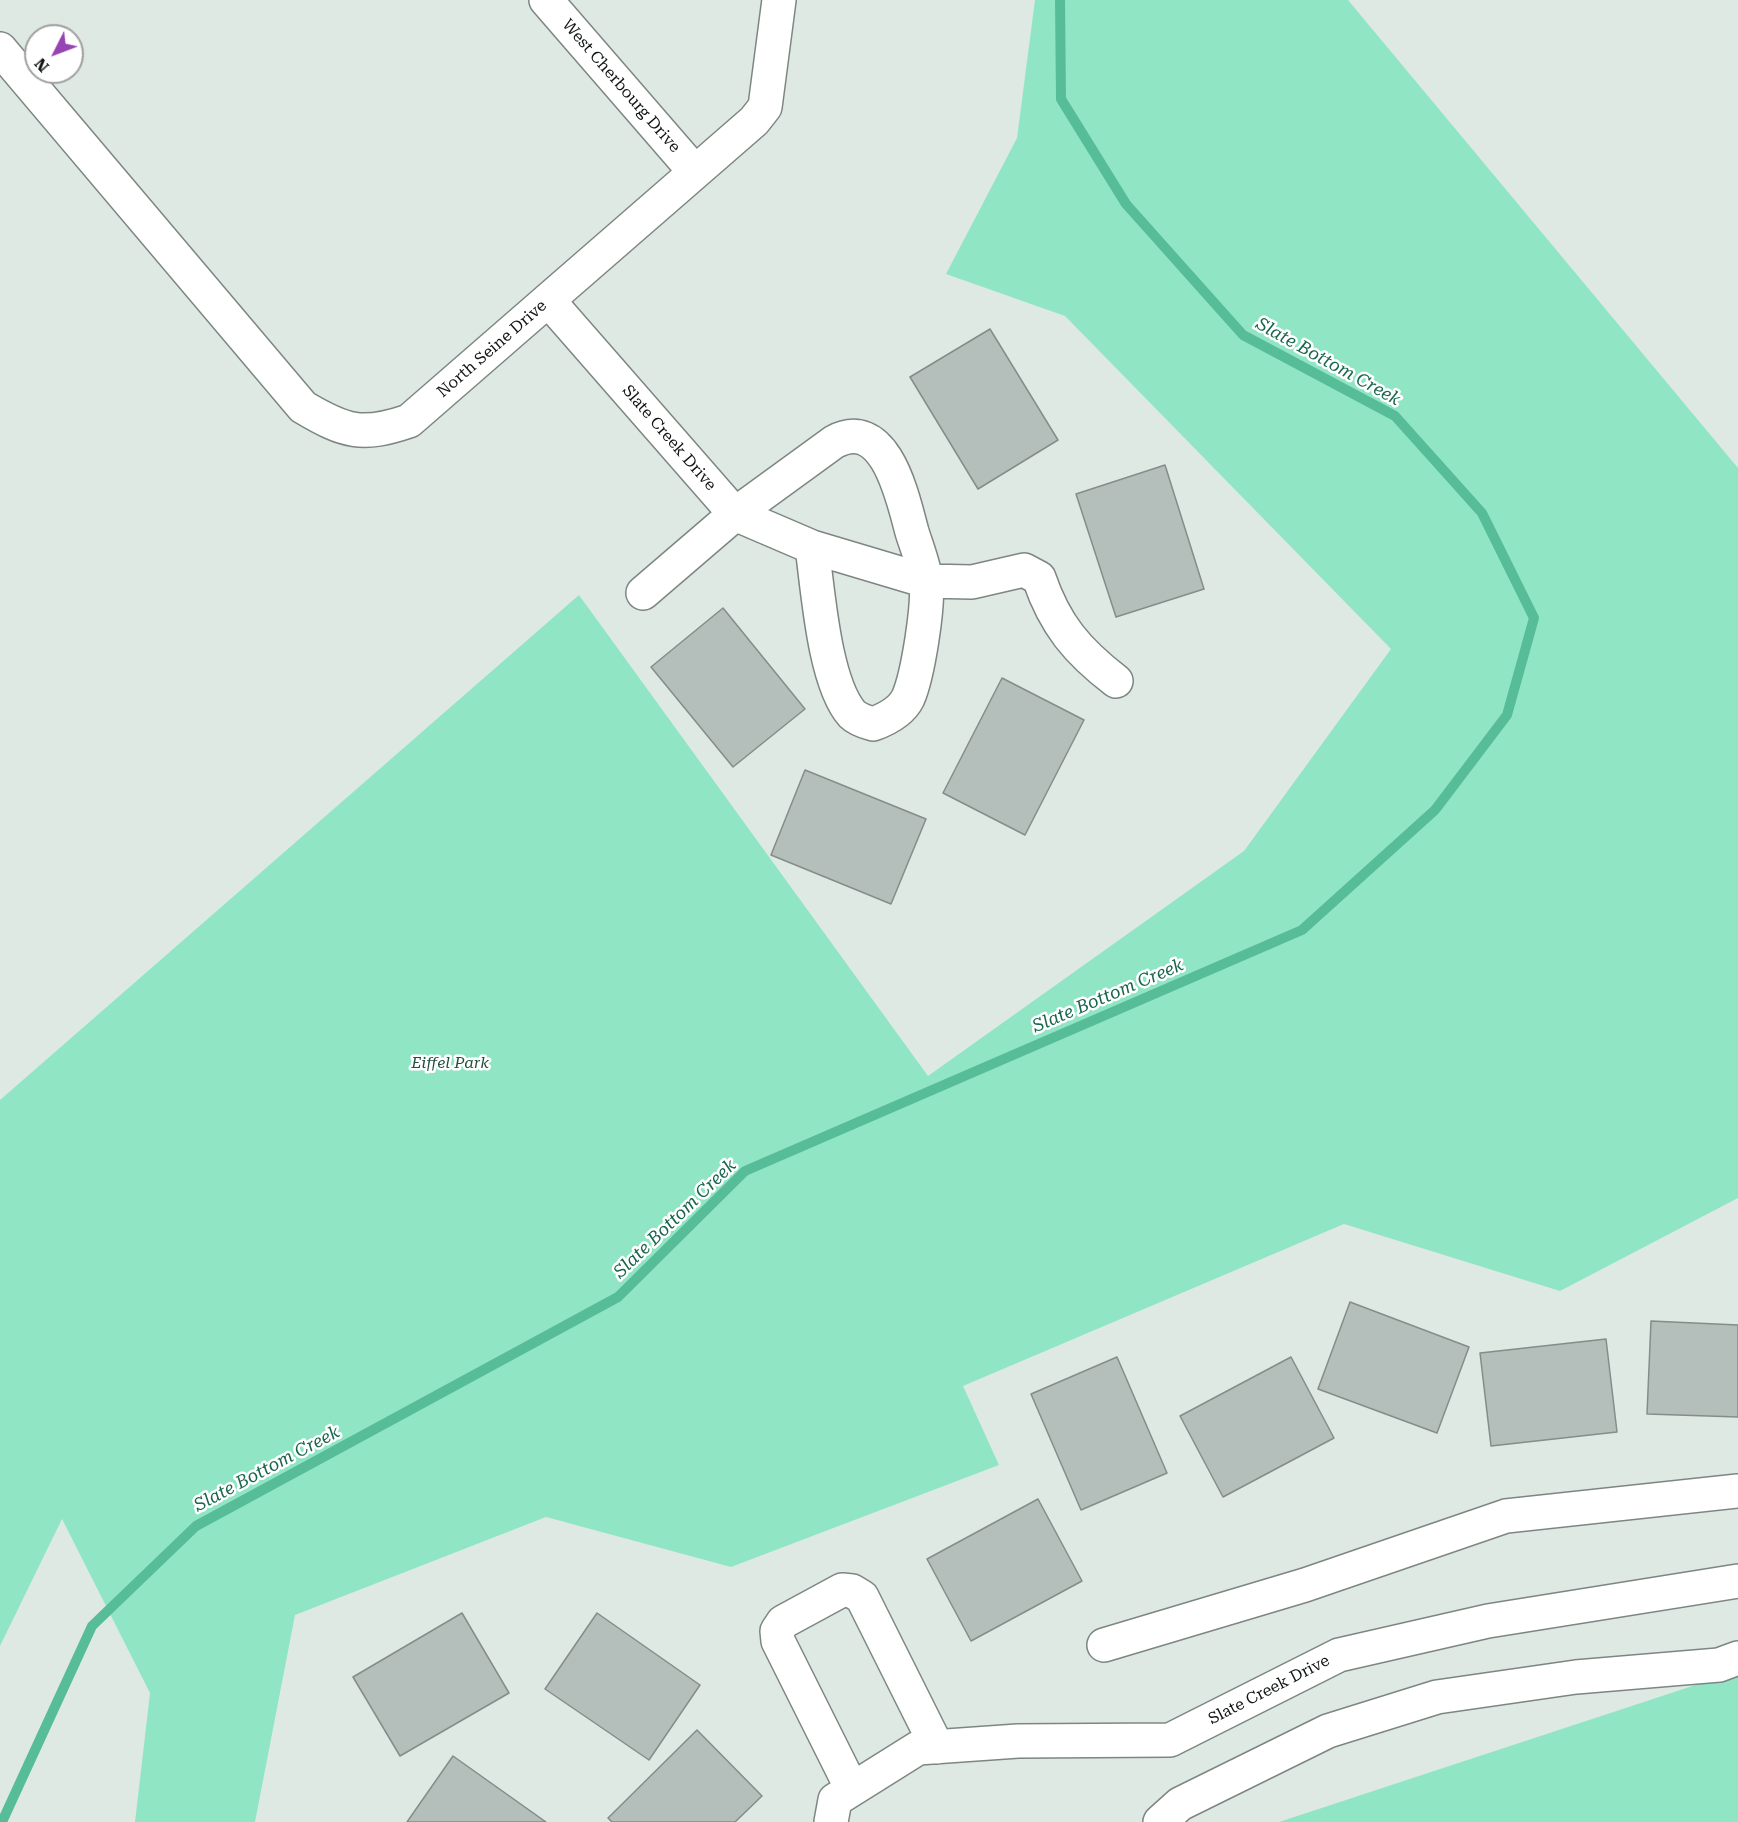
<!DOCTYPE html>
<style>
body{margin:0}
#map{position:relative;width:1738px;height:1822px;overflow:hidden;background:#dfe9e4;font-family:"Roboto Serif",serif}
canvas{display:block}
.north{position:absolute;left:24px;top:24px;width:60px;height:60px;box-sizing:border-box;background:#fff;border:2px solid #9fa1a0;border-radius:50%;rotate:228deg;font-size:16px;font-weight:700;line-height:24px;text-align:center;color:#101412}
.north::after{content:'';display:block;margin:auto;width:21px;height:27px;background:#9644b2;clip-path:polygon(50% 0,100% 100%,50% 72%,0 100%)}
</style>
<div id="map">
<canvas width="1738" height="1822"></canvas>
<div class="north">N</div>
</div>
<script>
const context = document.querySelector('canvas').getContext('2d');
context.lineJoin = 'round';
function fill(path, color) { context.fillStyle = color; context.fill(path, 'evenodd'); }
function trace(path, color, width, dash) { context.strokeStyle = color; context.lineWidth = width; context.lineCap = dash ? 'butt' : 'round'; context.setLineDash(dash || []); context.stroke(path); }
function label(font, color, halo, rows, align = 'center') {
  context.font = font + ' "Roboto Serif",serif'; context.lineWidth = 5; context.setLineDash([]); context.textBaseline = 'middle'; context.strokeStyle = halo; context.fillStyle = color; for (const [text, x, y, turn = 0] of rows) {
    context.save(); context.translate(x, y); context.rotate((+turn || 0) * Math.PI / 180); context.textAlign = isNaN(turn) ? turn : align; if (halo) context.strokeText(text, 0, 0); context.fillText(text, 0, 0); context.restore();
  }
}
fill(new Path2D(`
 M1035 0H1348L1738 468V1198L1560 1291 1344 1224 963 1386 999 1465 731 1567 546 1517 295 1615 255 1822H135L150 1693 62 1519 0 1646V1100L579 595 928 1076 1244 851 1391 649 1065 316 946 274 1017 138Z
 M1738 1671V1822H1279Z`), '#90e6c4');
trace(new Path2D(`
 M2 1822 92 1626 196 1526 618 1297 745 1171 1302 930 1435 810 1507 715 1534 618 1482 513 1395 416 1243 335 1126 204 1061 99 1060 0`), '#57bd98', 10);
const building = new Path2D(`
 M990 329 1058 440 978 489 910 377Z
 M1165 465 1204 589 1116 617 1076 494Z
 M723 608 805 709 733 767 651 667Z
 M1002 678 1084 720 1025 835 943 793Z
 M805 770 926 819 891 904 771 855Z
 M1350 1302 1469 1347 1437 1433 1318 1389Z
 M1651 1321 1738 1325V1417L1647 1414Z
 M1606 1339 1617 1432 1491 1446 1480 1353Z
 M1117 1357 1167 1473 1081 1510 1031 1394Z
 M1291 1357 1334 1438 1223 1497 1180 1416Z
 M1038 1499 1082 1581 971 1641 927 1559Z
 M462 1613 509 1693 400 1756 353 1677Z
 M597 1613 700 1685 649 1760 545 1689Z
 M697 1730 762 1796 735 1822H612L608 1818Z
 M453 1756 546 1822H407Z`);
fill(building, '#b4beba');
trace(building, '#848d89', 1.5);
const minor = new Path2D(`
 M546 0 695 172
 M0 49 303 407C345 432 362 437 409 421L754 121 765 107 779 0
 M548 300 735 514 812 547 926 581 972 582 1024 570 1039 578C1055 625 1077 651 1116 681
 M643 593 735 514 834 442C886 414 903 499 912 532 917 548 924 565 926 581 929 605 918 675 908 698 901 712 887 719 873 724 866 722 857 719 852 714 824 682 818 590 812 547
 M1104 1645 1305 1585 1506 1516 1738 1491
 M852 1789 778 1641 777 1631 783 1622 842 1590 852 1591 862 1597 937 1747
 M831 1822 835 1800 918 1748 1018 1741 1170 1740 1339 1655 1488 1621 1738 1581
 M1160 1822 1180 1804 1328 1731 1437 1697 1576 1677 1719 1665 1738 1658`);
trace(minor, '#7d8682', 36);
trace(minor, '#fff', 33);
label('16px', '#101412', '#fff', [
 ["West Cherbourg Drive",621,86,49],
 ["North Seine Drive",492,349,-41],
 ["Slate Creek Drive",669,438,49],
 ["Slate Creek Drive",1269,1690,-27]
]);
label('italic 16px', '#234f3f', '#fff', [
 ["Eiffel Park",450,1063]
]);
label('italic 18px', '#18664d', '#fff', [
 ["Slate Bottom Creek",1328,362,29],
 ["Slate Bottom Creek",1108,996,-23],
 ["Slate Bottom Creek",675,1219,-44],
 ["Slate Bottom Creek",267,1469,-28]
]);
</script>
